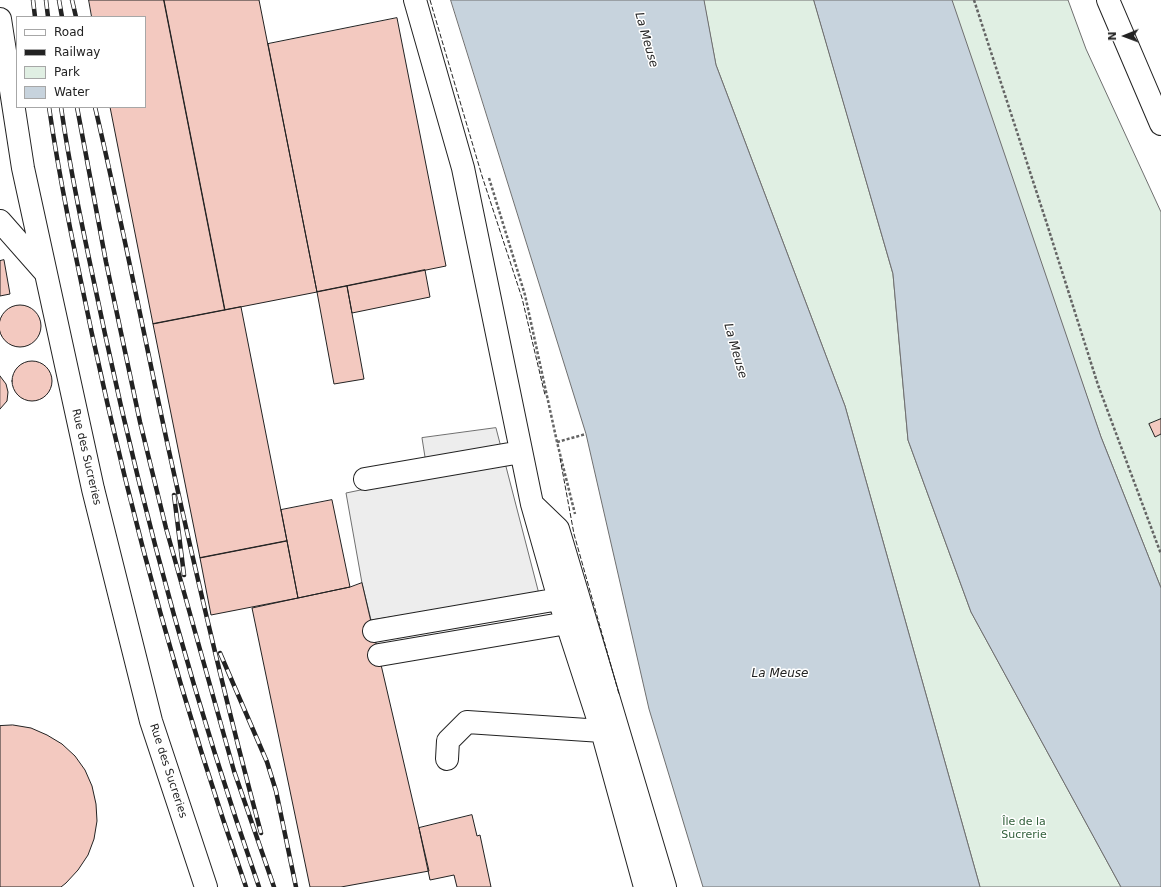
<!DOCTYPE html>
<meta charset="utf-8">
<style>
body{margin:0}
#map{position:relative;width:1161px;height:887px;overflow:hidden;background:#fff;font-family:"DejaVu Sans",sans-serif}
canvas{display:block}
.legend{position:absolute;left:16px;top:16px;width:130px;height:92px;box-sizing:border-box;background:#fff;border:1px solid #a7a7a7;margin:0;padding:5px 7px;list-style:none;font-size:12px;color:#222}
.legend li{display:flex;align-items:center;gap:8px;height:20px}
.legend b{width:20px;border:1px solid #a7a7a7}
.north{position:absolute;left:1105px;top:16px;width:40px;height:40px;-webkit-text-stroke:3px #fff;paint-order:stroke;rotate:269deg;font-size:11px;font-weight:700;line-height:16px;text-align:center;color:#222}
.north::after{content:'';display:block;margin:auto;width:14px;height:18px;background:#222;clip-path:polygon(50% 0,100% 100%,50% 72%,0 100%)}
</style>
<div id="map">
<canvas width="1161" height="887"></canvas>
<ul class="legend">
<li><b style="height:5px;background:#fff"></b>Road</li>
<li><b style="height:5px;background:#222"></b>Railway</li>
<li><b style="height:11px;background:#e0efe3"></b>Park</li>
<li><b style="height:11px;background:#c7d3dd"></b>Water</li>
</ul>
<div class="north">N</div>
</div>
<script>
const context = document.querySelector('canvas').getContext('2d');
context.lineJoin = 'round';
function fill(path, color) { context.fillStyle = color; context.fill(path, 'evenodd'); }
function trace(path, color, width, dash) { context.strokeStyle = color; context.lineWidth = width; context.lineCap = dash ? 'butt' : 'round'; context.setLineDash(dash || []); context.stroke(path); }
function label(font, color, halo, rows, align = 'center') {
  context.font = font + ' "DejaVu Sans",sans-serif'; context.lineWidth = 3; context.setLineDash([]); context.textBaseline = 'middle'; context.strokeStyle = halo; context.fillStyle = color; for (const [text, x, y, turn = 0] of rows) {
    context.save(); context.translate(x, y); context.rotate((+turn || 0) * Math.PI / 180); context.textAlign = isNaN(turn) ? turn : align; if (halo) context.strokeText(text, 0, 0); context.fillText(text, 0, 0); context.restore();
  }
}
const green = new Path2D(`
 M704 0H814L893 274 908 440 971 612 1121 887H980L845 406 716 65Z
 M949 0H1068L1086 49 1161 212V588L1101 437Z`);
fill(green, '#e0efe3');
trace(green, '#6f6f6f', 1);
const parking = new Path2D(`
 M496 428 539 594 371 620 362 583 346 493 428 476 422 438Z`);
fill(parking, '#ededed');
trace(parking, '#6f6f6f', 1);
const water = new Path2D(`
 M451 0H704L716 65 845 406 980 887H703L649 709 586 434Z
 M814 0H952L1101 437 1161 588V887H1121L971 612 908 440 893 274Z`);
fill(water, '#c7d3dd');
trace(water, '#6f6f6f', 1);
const building = new Path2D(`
 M89 0H164L225 310 153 324 110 107H145V17H92Z
 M164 0H259L317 292 225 310Z
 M397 18 446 266 317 292 268 44Z
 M4 260 10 294 0 296V261Z
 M425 270 430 297 352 313 347 286Z
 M347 286 364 379 334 384 317 292Z
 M-1 326a21 21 0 1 1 42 0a21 21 0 1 1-42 0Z
 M241 307 287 541 200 558 153 324Z
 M12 381a20 20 0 1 1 40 0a20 20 0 1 1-40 0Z
 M0 376 6 384 8 392 7 401 0 409Z
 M1161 419V434L1155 437 1149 424Z
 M332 500 350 587 298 598 281 510Z
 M287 541 298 598 211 615 200 558Z
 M362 583 429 871 341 887H310L252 608 298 598 350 587Z
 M13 725 31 728 47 735 62 744 75 756 85 770 92 786 96 804 97 821 94 839 88 855 78 870 66 883 61 887H0V726Z
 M472 815 477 836 480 835 491 887H457L454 875 430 880 419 828Z`);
fill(building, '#f3c9c0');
trace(building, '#222', 1);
const minor = new Path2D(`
 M415 0 463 168 532 504 559 599 602 731 645 887
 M0 19 23 168 93 489 151 721 206 887
 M0 221 44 271
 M365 479 521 452
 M532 504 558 529 665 887
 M374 631 559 599
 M379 655 567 623
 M447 759 448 741 467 722 602 731`);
const major = new Path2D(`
 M1108 0 1161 124`);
trace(minor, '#222', 24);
trace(major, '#222', 24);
trace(new Path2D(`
 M974 0 1046 221 1098 385 1161 554
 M489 178 525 295 557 442 575 514
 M557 442 586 434`), '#646464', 2.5, [3, 2]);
trace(minor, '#fff', 22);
trace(major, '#fff', 22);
const rail = new Path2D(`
 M33 0 35 17
 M46 0 48 17
 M59 0 62 17
 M72 0 76 17
 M49 107C60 183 76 258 92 334 132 521 183 706 246 887
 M61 107C72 183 89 258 105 334 145 521 196 706 259 887
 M77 107 106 262 140 422 166 528 234 771 274 887
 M95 107C122 221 144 336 169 451 197 579 227 707 261 833
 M174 495 184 575
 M220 653 267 762 276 791 296 887`);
trace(rail, '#222', 4.5);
trace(rail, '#fff', 3, [9]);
trace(new Path2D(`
 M430 0 482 176 522 298 545 395
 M560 458 574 534 619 694`), '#222', 1, [5, 2]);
label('11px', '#222', '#fff', [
 ["Rue des Sucreries",86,457,77],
 ["Rue des Sucreries",168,771,72]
]);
label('11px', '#2f5e38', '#fff', [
 ["Île de la",1024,822],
 ["Sucrerie",1024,835]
]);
label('italic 12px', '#222', '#fff', [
 ["La Meuse",646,40,74],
 ["La Meuse",735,351,74],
 ["La Meuse",780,674]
]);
</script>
